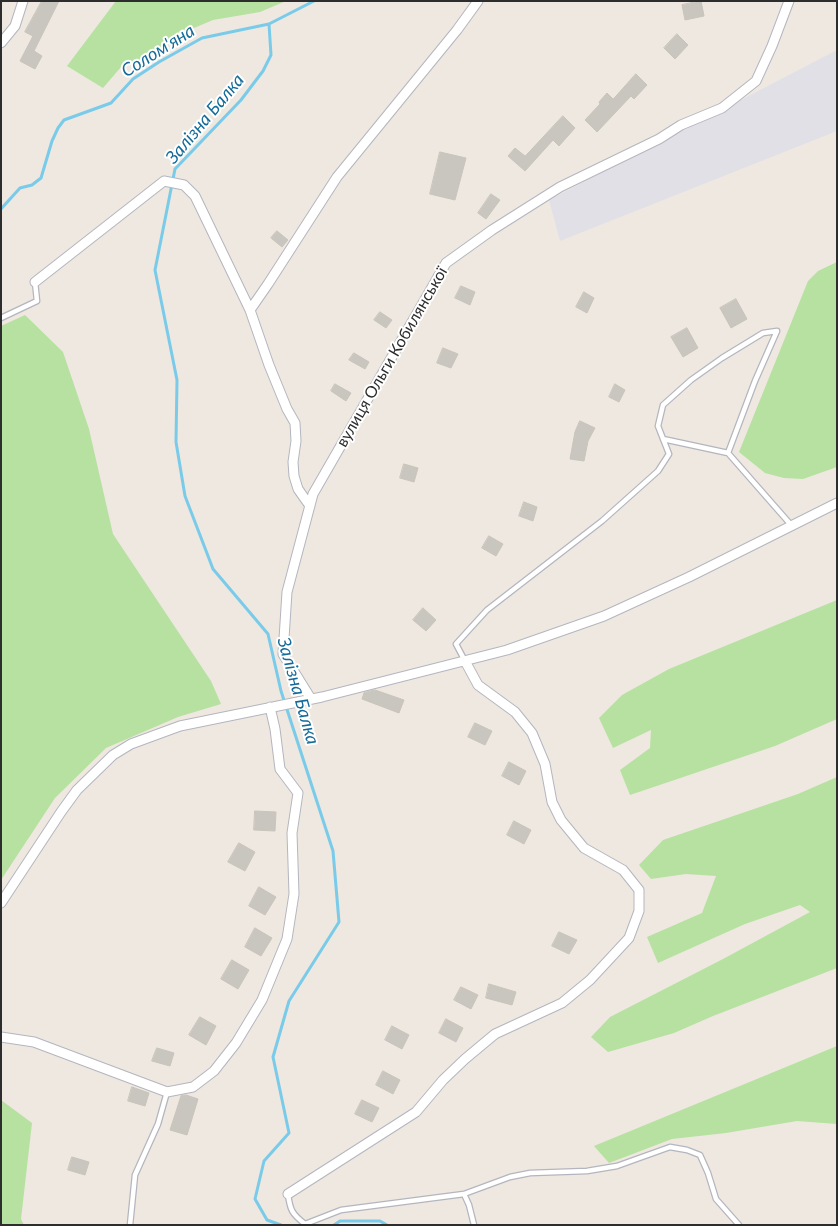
<!DOCTYPE html>
<meta charset="utf-8">
<style>
body{margin:0}
#map{position:relative;width:838px;height:1226px;overflow:hidden;background:#eee8e0;font-family:Lato,sans-serif}
canvas{display:block}
.frame{position:absolute;inset:0;border:2px solid #2d2d2d;pointer-events:none}
</style>
<div id="map">
<canvas width="838" height="1226"></canvas>
<div class="frame"></div>
</div>
<script>
const context = document.querySelector('canvas').getContext('2d');
context.lineJoin = 'round';
function fill(path, color) { context.fillStyle = color; context.fill(path, 'evenodd'); }
function trace(path, color, width, dash) { context.strokeStyle = color; context.lineWidth = width; context.lineCap = dash ? 'butt' : 'round'; context.setLineDash(dash || []); context.stroke(path); }
function label(font, color, halo, rows, align = 'center') {
  context.font = font + ' Lato,sans-serif'; context.lineWidth = 4; context.setLineDash([]); context.textBaseline = 'middle'; context.strokeStyle = halo; context.fillStyle = color; for (const [text, x, y, turn = 0] of rows) {
    context.save(); context.translate(x, y); context.rotate((+turn || 0) * Math.PI / 180); context.textAlign = isNaN(turn) ? turn : align; if (halo) context.strokeText(text, 0, 0); context.fillText(text, 0, 0); context.restore();
  }
}
fill(new Path2D(`
 M837 50V131L560 241 549 200Z`), '#e2e0e7');
fill(new Path2D(`
 M116 1H286L260 12 213 20 182 33 137 64 127 60 103 88 67 66Z
 M837 262V467L803 479 784 478 765 473 739 452 808 281 818 271Z
 M25 315 63 352 89 429 113 534 211 681 221 704 178 717 106 748 55 798 1 880V326Z
 M837 600V719L775 746 630 795 620 770 650 748 651 730 613 748 599 718 622 695 669 669Z
 M837 777V968L713 1016 674 1033 608 1052 591 1037 610 1017 723 959 810 912 800 905 745 924 658 963 647 937 702 913 716 876 686 874 651 879 639 865 663 840 798 794Z
 M837 1046V1124L797 1121 726 1133 672 1139 609 1163 594 1146Z
 M1 1100 32 1123 21 1219 24 1225H1Z`), '#b6e1a0');
trace(new Path2D(`
 M269 24 271 55 263 71 241 100 175 169 155 270 177 380 176 442 185 496 213 569 268 634 281 691 333 851 339 922 289 1001 273 1057 289 1133 264 1161 255 1199 267 1220 281 1225
 M1 209 20 188 32 185 41 178 52 141 58 128 64 120 111 103 133 79 159 62 202 38 269 24 314 1
 M334 1225 340 1221H380L387 1225`), '#7acbe9', 3);
const building = new Path2D(`
 M42 1H59L34 51 42 56 35 69 20 61 33 36 25 32Z
 M701 1 704 16 685 20 682 5Z
 M677 34 688 45 675 59 664 48Z
 M636 74 647 85 634 99 631 96 597 132 585 120 600 104 599 102 607 93 613 99Z
 M563 116 575 128 559 146 553 140 525 171 508 156 515 148 525 156Z
 M440 152 466 158 455 200 430 194Z
 M491 194 500 200 486 219 478 213Z
 M277 231 288 240 282 247 271 238Z
 M461 286 475 292 470 305 455 298Z
 M584 292 594 298 587 313 576 307Z
 M736 299 747 319 731 328 720 308Z
 M380 312 392 320 386 328 374 320Z
 M687 328 698 348 683 357 671 337Z
 M443 348 458 354 451 368 437 363Z
 M354 353 369 362 365 369 349 360Z
 M335 384 351 393 346 401 331 391Z
 M615 384 625 390 619 402 609 397Z
 M580 421 595 428 588 441 584 461 570 459 575 432Z
 M404 464 418 468 414 482 400 478Z
 M524 502 537 507 533 521 519 516Z
 M489 536 503 544 496 556 482 548Z
 M423 608 436 620 426 631 413 620Z
 M375 690 404 700 399 713 362 699 364 693Z
 M475 723 492 731 485 745 468 737Z
 M509 762 526 771 519 785 502 776Z
 M255 811 276 812 275 831 254 830Z
 M514 821 531 830 524 844 507 835Z
 M239 843 255 852 245 871 228 862Z
 M259 887 276 897 265 915 249 906Z
 M255 928 272 938 261 956 245 947Z
 M559 932 577 940 569 954 552 946Z
 M232 960 249 970 238 989 221 979Z
 M489 984 516 992 512 1005 486 998Z
 M461 987 478 995 471 1009 454 1000Z
 M200 1017 216 1026 206 1045 189 1035Z
 M446 1019 463 1028 456 1042 439 1033Z
 M392 1026 409 1035 402 1049 385 1040Z
 M157 1048 174 1053 170 1066 152 1061Z
 M383 1071 400 1080 393 1094 376 1085Z
 M132 1087 149 1093 145 1106 128 1101Z
 M186 1095 198 1099 187 1135 170 1130 181 1096Z
 M362 1100 379 1108 372 1122 355 1114Z
 M72 1157 89 1162 85 1175 68 1170Z`);
fill(building, '#c9c5bf');
trace(building, '#c9c4ba', 1);
const lane = new Path2D(`
 M1 318 37 301 35 282
 M663 439 728 453
 M465 661 456 644 487 610 602 521 658 471 669 454 658 426 663 405 691 380 722 358 763 333 777 331 755 381 728 453 792 526
 M288 1194C290 1210 292 1214 305 1224L341 1210 464 1194 510 1177 530 1173 587 1171 617 1166 670 1147 687 1150 700 1155 708 1173 716 1199 739 1225
 M464 1194 469 1205 474 1225
 M130 1225 135 1175 158 1124 167 1092`);
const street = new Path2D(`
 M1 43 15 26 23 1
 M35 282 164 181 184 185 195 196 250 310 269 365 287 409 295 423 296 441 293 462 294 476 298 489 310 506
 M250 310 268 284 337 177 457 30 478 1
 M311 699 283 654 287 592 313 494 446 263 492 230 560 187 659 139 681 125 722 108 756 81 772 46 789 1
 M1 903 61 812 77 790 113 755 131 744 180 726 322 697 507 650 604 616 689 577 837 503
 M1 1037 34 1042 167 1092 193 1087 214 1071 236 1043 262 1000 287 939 294 894 292 833 298 793 280 769 275 729 270 707
 M288 1194 416 1112 443 1080 465 1059 495 1034 562 1003 590 980 629 938 639 911V890L623 870 584 848 561 820 552 802 545 764 532 733 515 712 478 685 465 661`);
trace(lane, '#b4b6bf', 7);
trace(street, '#b4b6bf', 11);
trace(lane, '#fff', 4.5);
trace(street, '#fff', 9);
label('16px', '#2d2d2d', '#fff', [
 ["вулиця Ольги Кобилянської",392,357,-60]
]);
label('italic 18px', '#146b99', '#fff', [
 ["Солом'яна",158,51,-32],
 ["Залізна Балка",205,119,-50],
 ["Залізна Балка",298,691,74]
]);
</script>
